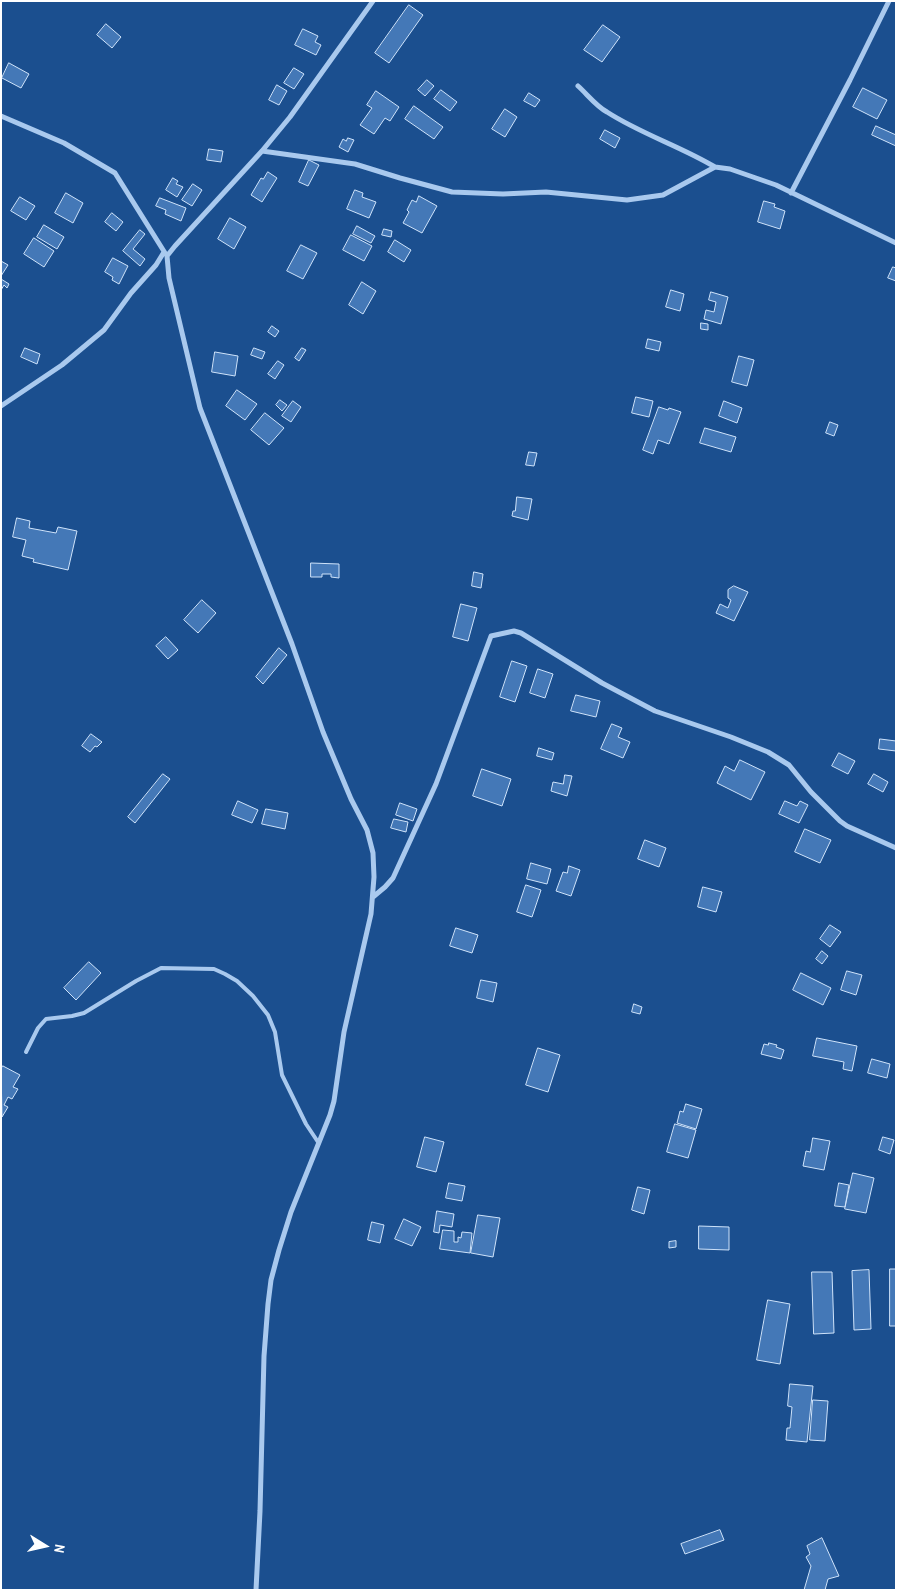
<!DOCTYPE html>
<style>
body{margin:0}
#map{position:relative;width:897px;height:1591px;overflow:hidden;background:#1b4f8f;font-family:"Archivo Narrow",sans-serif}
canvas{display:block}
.frame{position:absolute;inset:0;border:2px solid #fff;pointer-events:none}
.north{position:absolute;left:20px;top:1521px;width:50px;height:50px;-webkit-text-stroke:4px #1b4f8f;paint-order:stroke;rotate:100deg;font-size:14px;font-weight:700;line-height:20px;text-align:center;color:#fff}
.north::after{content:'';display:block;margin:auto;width:18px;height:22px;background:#fff;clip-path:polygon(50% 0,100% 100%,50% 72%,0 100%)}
</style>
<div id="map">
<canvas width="897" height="1591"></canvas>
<div class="frame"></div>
<div class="north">N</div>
</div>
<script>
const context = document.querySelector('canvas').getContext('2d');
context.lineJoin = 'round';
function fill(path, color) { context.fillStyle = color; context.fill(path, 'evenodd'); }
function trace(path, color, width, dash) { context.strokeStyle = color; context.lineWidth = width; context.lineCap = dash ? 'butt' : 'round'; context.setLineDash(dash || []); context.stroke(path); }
const building = new Path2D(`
 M409 5 423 15 389 63 375 53Z
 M106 24 121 37 112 48 97 35Z
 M603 25 620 37 602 62 584 50Z
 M303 29 318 36 315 42 321 45 316 55 295 45Z
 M9 63 29 74 21 88 2 78Z
 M294 68 304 74 294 89 284 83Z
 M427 80 434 86 425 96 418 90Z
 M277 85 287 91 279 105 269 100Z
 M863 88 887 100 877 119 853 107Z
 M441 90 457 102 450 111 434 99Z
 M376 91 399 107 390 121 385 118 374 134 360 125 372 108 367 105Z
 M529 93 540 100 535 107 524 101Z
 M414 106 443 127 434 139 405 119Z
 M505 109 517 117 505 137 492 129Z
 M876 126 896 135V146L872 135Z
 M605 130 620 138 615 148 600 139Z
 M348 138 354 140 348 152 339 147 343 139 346 141Z
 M209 149 223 151 221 162 207 160Z
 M309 160 319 165 308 186 299 182Z
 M268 172 277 178 262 202 251 195 261 178 263 179Z
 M173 178 178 181 176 184 183 187 177 197 166 190Z
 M193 184 202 190 192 206 182 200Z
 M355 190 363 193 362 197 376 202 369 218 347 209Z
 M66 193 83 203 73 223 55 213Z
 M419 196 437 206 422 233 403 223 409 212 407 210 412 200 416 202Z
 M20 197 35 206 26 220 11 211Z
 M160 198 186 208 181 221 165 214 166 210 156 206Z
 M764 201 775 204 774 207 785 211 780 229 758 222Z
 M112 213 123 222 116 231 105 222Z
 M230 218 246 227 234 249 218 239Z
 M44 225 64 237 57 249 37 237Z
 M357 226 375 236 371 243 353 234Z
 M384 229 392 231 391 237 382 235Z
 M140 230 145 234 133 249 145 259 140 266 123 251Z
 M351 235 372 246 364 261 343 250Z
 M34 238 54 251 44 267 24 254Z
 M395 240 411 250 404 262 388 252Z
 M301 245 317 253 303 279 287 271Z
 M113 258 128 266 119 284 112 280 113 277 105 272Z
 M1 261 8 265 1 276Z
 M893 267 896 268V281L888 278Z
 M1 279 9 284 7 288 4 285 1 290Z
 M362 282 376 291 363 314 349 305Z
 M671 290 684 294 680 311 666 307Z
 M711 292 728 297 721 324 704 319 706 310 714 312 716 302 709 300Z
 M701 323 708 324V330L701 329Z
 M272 326 279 331 275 337 268 332Z
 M648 339 661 342 659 351 646 348Z
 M25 348 40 354 37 364 21 357Z
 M254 348 265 352 262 359 251 355Z
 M302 348 306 350 299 361 295 358Z
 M215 352 238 356 235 376 212 372Z
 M739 356 754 360 747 386 732 382Z
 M278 361 284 365 275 379 268 374Z
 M237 390 257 404 245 420 226 406Z
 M636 397 653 401 649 417 632 413Z
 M280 400 287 405 282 411 276 405Z
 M293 401 301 407 291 422 282 416Z
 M724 401 742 408 737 423 719 416Z
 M659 407 668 410 669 408 681 412 669 444 658 440 653 454 643 450Z
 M265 413 284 428 269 445 251 430Z
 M830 422 838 425 834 436 826 433Z
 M705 428 736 437 731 452 700 443Z
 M529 452 537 453 534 466 526 465Z
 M517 497 532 499 528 520 512 516 513 511H515Z
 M17 518 30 521 29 528 56 533 58 527 77 531 68 570 33 562 34 559 22 556 26 540 13 537Z
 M311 563 339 564V578L331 577V574H322V577H311Z
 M474 572 483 574 481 588 472 586Z
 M734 586 748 592 734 621 716 613 720 604 728 608 731 600 728 598V590Z
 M202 600 216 613 198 633 184 620Z
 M461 604 477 608 468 641 453 637Z
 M166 637 178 650 168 659 156 646Z
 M279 648 287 655 263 684 256 677Z
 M512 661 527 666 515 702 500 697Z
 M538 669 553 674 545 698 530 693Z
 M576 695 600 701 596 717 571 711Z
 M612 724 622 728 618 737 630 742 623 758 601 749Z
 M91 734 102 742 97 747 95 746 90 752 82 746Z
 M880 739 896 741V751L879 749Z
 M539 748 554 753 552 760 537 756Z
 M839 753 855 761 848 774 832 766Z
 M740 760 765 772 751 800 717 783 725 766 734 771Z
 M482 769 511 779 502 806 473 796Z
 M163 774 170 779 135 823 128 817Z
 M874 774 888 782 883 792 868 784Z
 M565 775 572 776 567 796 551 791 553 782 563 784Z
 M238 801 258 810 252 823 232 815Z
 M785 801 797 806 800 801 808 805 799 823 779 814Z
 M400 803 417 809 413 821 396 815Z
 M266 809 288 813 285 829 262 824Z
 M394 819 408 822 406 832 391 828Z
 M805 829 831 840 820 863 795 852Z
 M645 840 666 848 659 867 638 859Z
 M531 863 551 869 547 884 527 879Z
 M569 866 580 870 571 896 556 891 563 872 567 873Z
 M526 885 541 890 532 917 517 912Z
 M703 887 722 892 716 912 698 907Z
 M830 925 841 932 830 947 820 939Z
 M456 928 478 935 472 953 450 946Z
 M822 951 828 956 822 964 816 959Z
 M89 962 101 973 76 1000 64 988Z
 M847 971 862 975 856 995 841 990Z
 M801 973 831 988 823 1005 793 990Z
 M481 980 497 983 493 1002 477 998Z
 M634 1004 642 1007 640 1014 632 1012Z
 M817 1038 857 1046 852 1071 843 1069 844 1062 813 1056Z
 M769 1043 777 1045 776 1047 784 1050 781 1059 761 1054 764 1044 768 1045Z
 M538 1048 560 1055 548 1092 526 1085Z
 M872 1059 890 1064 887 1078 868 1073Z
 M3 1066 20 1075 13 1087 18 1089 12 1099 8 1097 4 1105 8 1107 2 1117 1 1069Z
 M686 1104 702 1109 696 1129 677 1123 680 1111 683 1112Z
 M675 1124 696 1130 688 1158 667 1152Z
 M425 1137 444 1142 436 1172 417 1167Z
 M883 1137 894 1140 890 1154 879 1150Z
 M813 1138 830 1141 824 1170 803 1166 806 1151 810 1152Z
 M853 1173 874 1178 866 1213 845 1209Z
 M449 1183 465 1186 462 1201 446 1198Z
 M839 1183 849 1185 845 1207 835 1206Z
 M638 1187 650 1190 644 1214 632 1210Z
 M437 1211 454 1214 452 1227 440 1225 439 1233 434 1232Z
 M478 1215 500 1218 493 1257 471 1253Z
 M404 1219 421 1227 412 1246 395 1239Z
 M372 1222 384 1225 380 1243 368 1240Z
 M699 1226 729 1227V1250L699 1249Z
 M443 1230 454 1231V1242H458V1237L461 1238 462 1232 472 1233 470 1253 440 1249Z
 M676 1241V1247L669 1248V1242Z
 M890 1269H896V1326H890Z
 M869 1270 871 1329 854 1330 852 1271Z
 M812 1272H832L834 1333 814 1334Z
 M768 1300 790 1304 780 1364 757 1360Z
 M790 1384 813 1386 807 1442 786 1440 787 1428H790L792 1407 788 1406Z
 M813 1400 828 1401 825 1441 810 1440Z
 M720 1530 724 1540 685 1554 681 1544Z
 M822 1538 839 1576 828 1579 825 1590H804L811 1566 806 1557 810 1554 807 1546Z`);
fill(building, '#4478b7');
trace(building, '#cfe3fa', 1);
trace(new Path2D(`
 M26 1052 38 1028 46 1019 72 1016 84 1013 136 981 161 968 214 969 225 974 237 981 253 996 268 1015 275 1032 282 1075 306 1124 318 1142`), '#a9c9ee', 4);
trace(new Path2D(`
 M578 86C587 94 596 106 607 112 641 134 680 146 715 167
 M1 116 64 143 115 173 165 253
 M262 151 355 164 400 178 452 192 503 194 546 192 627 200 663 195 715 167 730 169 776 185 896 243
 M791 193 850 80 889 1
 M1 406 62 365 104 330 131 293 156 265 164 252
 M373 897 385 887 393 878 436 784 491 636 514 631 521 633 602 683 655 711 731 737 768 752 789 765 811 792 840 821 847 826 896 848
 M256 1590 260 1511 264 1356 268 1304 271 1280 279 1250 291 1212 330 1115 334 1101 344 1032 371 914 374 877 373 853 367 830 351 799 323 732 292 644 200 408 169 278 167 256 175 246 262 151 290 117 373 1`), '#a9c9ee', 5);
</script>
